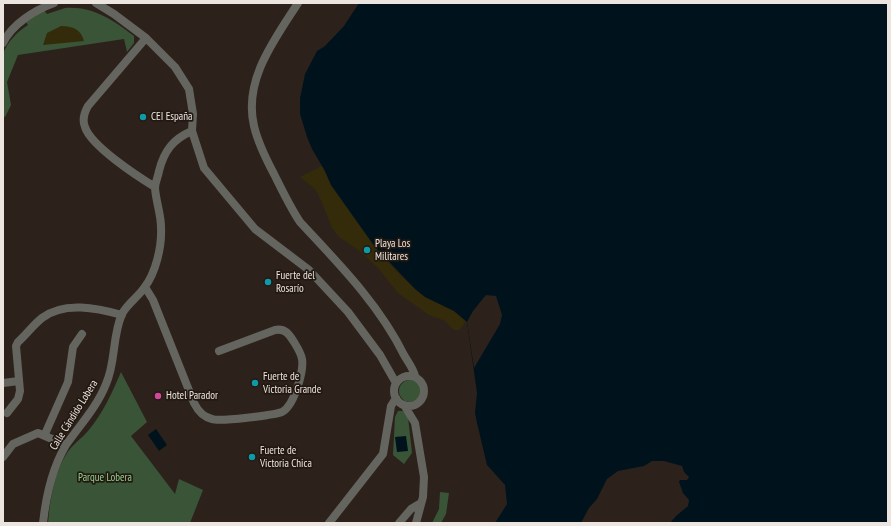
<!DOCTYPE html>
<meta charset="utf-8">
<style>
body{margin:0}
#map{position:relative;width:891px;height:526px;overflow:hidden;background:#2c221b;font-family:"PT Sans Narrow",sans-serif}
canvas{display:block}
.frame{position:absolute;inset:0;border:4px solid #ebe4df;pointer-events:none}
</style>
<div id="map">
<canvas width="891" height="526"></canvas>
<div class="frame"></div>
</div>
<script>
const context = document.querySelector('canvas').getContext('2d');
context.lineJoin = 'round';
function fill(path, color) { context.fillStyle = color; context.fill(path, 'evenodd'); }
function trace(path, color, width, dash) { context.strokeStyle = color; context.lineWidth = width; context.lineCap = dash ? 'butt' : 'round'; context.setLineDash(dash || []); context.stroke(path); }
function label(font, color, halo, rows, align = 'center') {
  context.font = font + ' "PT Sans Narrow",sans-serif'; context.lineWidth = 3.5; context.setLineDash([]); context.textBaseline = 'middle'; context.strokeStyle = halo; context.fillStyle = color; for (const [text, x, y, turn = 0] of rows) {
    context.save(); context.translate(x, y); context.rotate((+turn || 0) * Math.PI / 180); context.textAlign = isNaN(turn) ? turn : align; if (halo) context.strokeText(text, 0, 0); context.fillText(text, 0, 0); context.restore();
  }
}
fill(new Path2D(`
 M65 8C93 6 113 20 134 36V43L127 52 124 39 18 55 7 82 11 105 5 117 3 116V54C8 41 16 33 28 25L26 22 44 10 47 14Z
 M121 372 147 422 131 436 175 494 179 479 203 490 190 523H48C50 500 54 473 67 453 73 444 82 438 88 431 103 413 112 393 121 372Z
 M399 391a11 11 0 1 1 22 0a11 11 0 1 1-22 0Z
 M398 411H403L408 417 412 453 404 464 393 455 395 417Z
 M440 492 449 493 446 514 441 523H432L439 509Z`), '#395437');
fill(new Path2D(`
 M61 26C72 26 81 29 84 41L43 45 47 33Z
 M322 166 331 185 343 202 375 247 400 275 425 297 454 311 467 322H465L460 330H454L445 321 429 315 398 293 379 269 361 252 339 237 332 228 320 198 315 189 300 177Z`), '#342b0a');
fill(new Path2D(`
 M359 3H888V523H670L676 516 688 506 689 500 683 493 679 482 680 480H687L689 477 684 472 682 466 664 461H652L644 466 618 471 607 479 597 499 589 508 581 523H495L507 504 505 485 487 465 477 423 475 413 477 393 467 322 454 311 425 297 415 289 375 247 331 185 325 171 312 149 307 137 300 114V98L305 74 317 51 325 46 344 26Z
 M156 429 167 445 159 451 148 435Z
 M406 436 408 451 397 452 395 437Z`), '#00131c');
fill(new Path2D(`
 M486 295 496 296 502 315 500 324 474 368 467 322 473 311Z`), '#2c221b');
trace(new Path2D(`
 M96 3 114 14 146 38 175 67 189 89 193 114 192 131 204 168 255 229 309 270 348 312 380 355 396 383
 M298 3C275 39 243 80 254 126 258 143 266 159 274 174 282 190 290 207 300 222 338 263 379 304 404 355 408 362 413 368 415 376
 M146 38 88 106C84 113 82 120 85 127 91 146 137 176 155 187
 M3 43C12 24 35 10 54 3
 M145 287 153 300 194 403C198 411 203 417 212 419 220 422 274 415 282 412 294 406 304 371 302 359 301 353 297 347 294 342 289 334 285 328 275 330L219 351
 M394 391a15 15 0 1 1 30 0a15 15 0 1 1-30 0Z
 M3 383 19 381
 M404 405 415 423 424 477 423 497 416 523
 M7 413 18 399 20 391 16 346 18 342C26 335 33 325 42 318 64 301 97 308 122 315
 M45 434 68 382 73 347 82 334
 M3 457 13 444 38 433 66 445
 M43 523C46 496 52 468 66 445 80 425 97 407 106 384 116 362 112 336 122 314 127 304 138 297 144 288 156 273 162 246 161 227 161 214 156 202 155 188 155 183 158 177 159 171 164 151 173 139 192 131
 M329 523 383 454 391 406 396 398
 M399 523 411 509 421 503`), '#65655f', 8);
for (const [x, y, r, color] of [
 [143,117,4,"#0f9aa8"],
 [367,250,4,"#0f9aa8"],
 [268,282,4,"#0f9aa8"],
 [255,383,4,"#0f9aa8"],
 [158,396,4,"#d1479c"],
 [252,457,4,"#0f9aa8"]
]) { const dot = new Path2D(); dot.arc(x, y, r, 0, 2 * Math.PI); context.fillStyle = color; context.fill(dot); trace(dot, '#231912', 1.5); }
label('11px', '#ebe4df', '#231912', [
 ["CEI España",151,117],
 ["Playa Los",375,244],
 ["Militares",375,257],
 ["Fuerte del",276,276],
 ["Rosarío",276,289],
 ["Fuerte de",263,377],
 ["Victoria Grande",263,390],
 ["Hotel Parador",166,396],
 ["Fuerte de",260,451],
 ["Victoria Chica",260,464]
], 'left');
label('11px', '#ebe4df', '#231912', [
 ["Calle Cándido Lobera",74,415,-58]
]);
label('11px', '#91d28e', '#231912', [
 ["Parque Lobera",105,478]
]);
</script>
